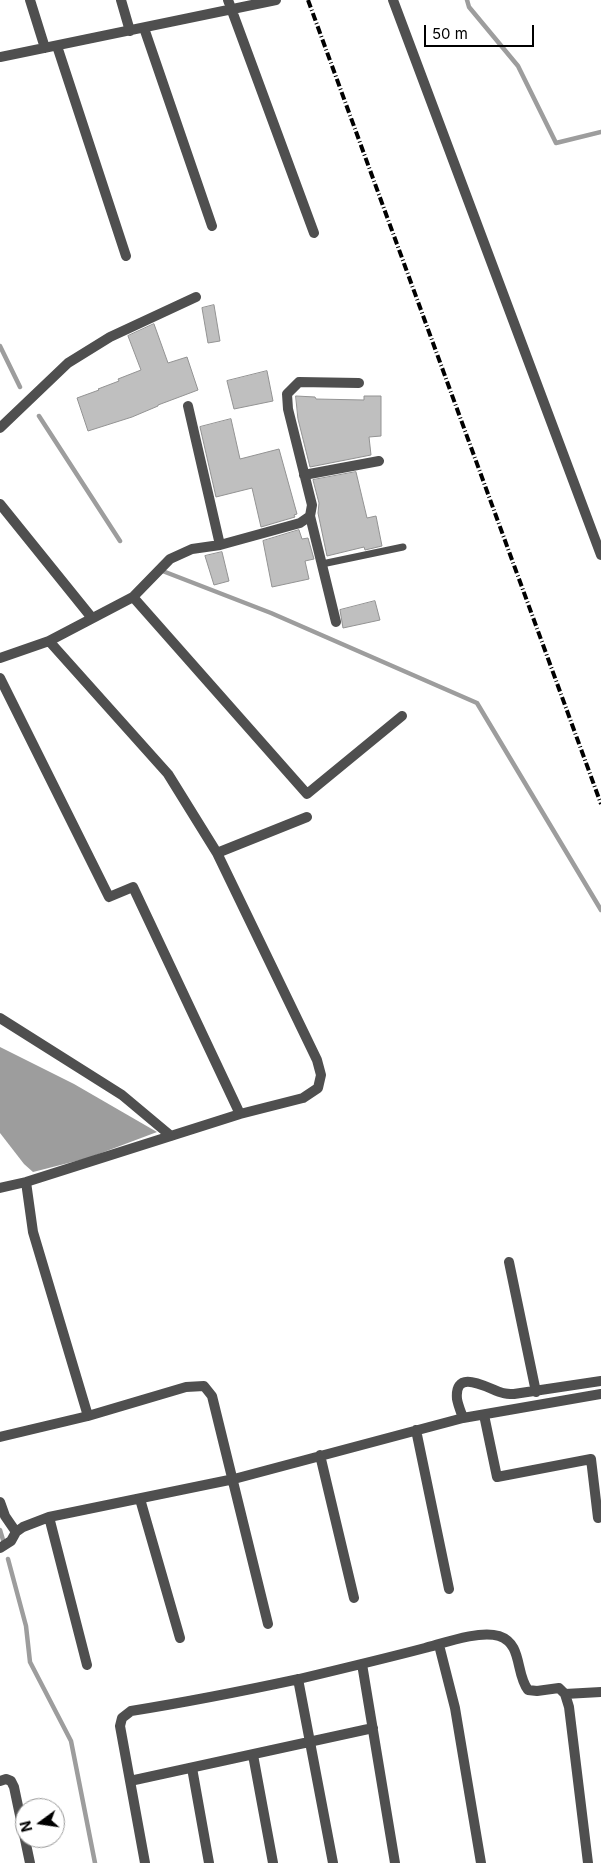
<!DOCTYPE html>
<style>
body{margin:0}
#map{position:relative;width:601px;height:1863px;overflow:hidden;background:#fff;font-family:Inter,sans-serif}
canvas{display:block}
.north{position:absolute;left:15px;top:1798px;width:50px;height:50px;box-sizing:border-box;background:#fff;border:1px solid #999;border-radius:50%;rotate:256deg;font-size:14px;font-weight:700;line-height:20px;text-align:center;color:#000}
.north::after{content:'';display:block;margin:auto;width:18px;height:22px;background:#000;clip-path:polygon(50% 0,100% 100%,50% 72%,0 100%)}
.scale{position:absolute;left:424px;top:25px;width:110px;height:22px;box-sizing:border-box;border:2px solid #000;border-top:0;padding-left:6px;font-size:15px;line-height:18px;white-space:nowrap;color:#000;-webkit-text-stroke:4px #fff;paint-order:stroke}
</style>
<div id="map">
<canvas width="601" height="1863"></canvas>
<div class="north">N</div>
<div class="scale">50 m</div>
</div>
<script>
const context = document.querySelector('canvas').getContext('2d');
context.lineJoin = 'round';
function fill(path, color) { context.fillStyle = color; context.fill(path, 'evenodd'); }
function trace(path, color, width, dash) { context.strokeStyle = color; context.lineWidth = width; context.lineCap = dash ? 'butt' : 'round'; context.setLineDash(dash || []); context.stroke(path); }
fill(new Path2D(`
 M0 1047 74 1084 157 1132 88 1158 33 1172 24 1164 0 1133Z`), '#9d9d9d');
trace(new Path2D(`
 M467 0 469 7 518 66 556 143 601 132
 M0 346 20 387
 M39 416 120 541
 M160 570 271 613 477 703 601 910
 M0 1530 3 1540
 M8 1559 26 1626 30 1662 71 1741 95 1863`), '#9d9d9d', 4.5);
const building = new Path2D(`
 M214 305 220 341 208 343 202 308Z
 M154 324 168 363 187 357 198 390 158 405V406L132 417 88 431 77 398 99 390 98 389 119 381 118 379 141 370 128 336Z
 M267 371 273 401 234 409 227 381Z
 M296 396 315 397 316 399 364 400V396H381V436L369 437 371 455 310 467 298 419Z
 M231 419 240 459 279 449 297 514 294 515 295 517 261 527 252 488 216 497 200 427Z
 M356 472 367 518 376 516 382 546 365 550 364 547 327 556 318 513 319 503 313 480Z
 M299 530 302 539 308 538 314 559 305 561 309 579 272 587 263 541Z
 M222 552 229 581 214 585 205 556Z
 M375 601 380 620 343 628 340 610Z`);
fill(building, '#bfbfbf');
trace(building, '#939393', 1);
trace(new Path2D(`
 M322 564 403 547`), '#4f4f4f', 7);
trace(new Path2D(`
 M30 0 45 48
 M121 0 130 31
 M228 0 314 233
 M144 28 212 226
 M57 46 126 256
 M0 57 276 0
 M188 406 220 545
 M0 428 68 363 110 337 196 297
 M304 475 379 461
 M0 504 92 618
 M310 516 336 622
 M133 597 307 794 402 716
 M0 658 49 641 133 597 170 559 192 549 220 545 300 523 310 516 312 505 288 409 287 394 299 382 359 383
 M0 678 109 897 133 887 240 1114
 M217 853 307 817
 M0 1018 122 1095 171 1136
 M26 1182 33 1232 88 1416
 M0 1188 26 1182 240 1114 303 1098 318 1088 321 1075 317 1060 217 853 168 774 49 641
 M509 1262 536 1392
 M484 1415 497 1477 591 1459 598 1518 601 1517
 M463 1418C461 1412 458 1405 457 1399 454 1366 490 1390 503 1393 506 1394 511 1394 514 1394L601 1381
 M416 1430 449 1589
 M0 1437 88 1416 186 1387 204 1386 212 1396 268 1624
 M320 1455 354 1598
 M140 1499 180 1638
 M0 1502 5 1516 16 1532
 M49 1517 87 1665
 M0 1548 11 1541 16 1532 23 1527 49 1517 234 1479 463 1418 601 1394
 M439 1645 455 1708 481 1863
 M362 1664 395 1863
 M298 1679 333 1863
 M565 1694 601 1692
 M253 1755 273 1863
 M192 1768 209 1863
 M0 1781 6 1779 11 1781 14 1787 30 1863
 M130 1781 373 1728
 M145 1863 120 1726 122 1718 131 1711C187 1702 243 1691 299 1679 341 1669 383 1659 425 1648 444 1643 479 1630 499 1636 523 1644 515 1673 528 1690L537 1691 559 1688 565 1694 569 1707 588 1863`), '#4f4f4f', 10);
trace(new Path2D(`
 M393 0 601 555`), '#4f4f4f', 10);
trace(new Path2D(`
 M308 0 601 804`), '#000', 4, [8, 2.5, 1, 2.5]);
</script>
